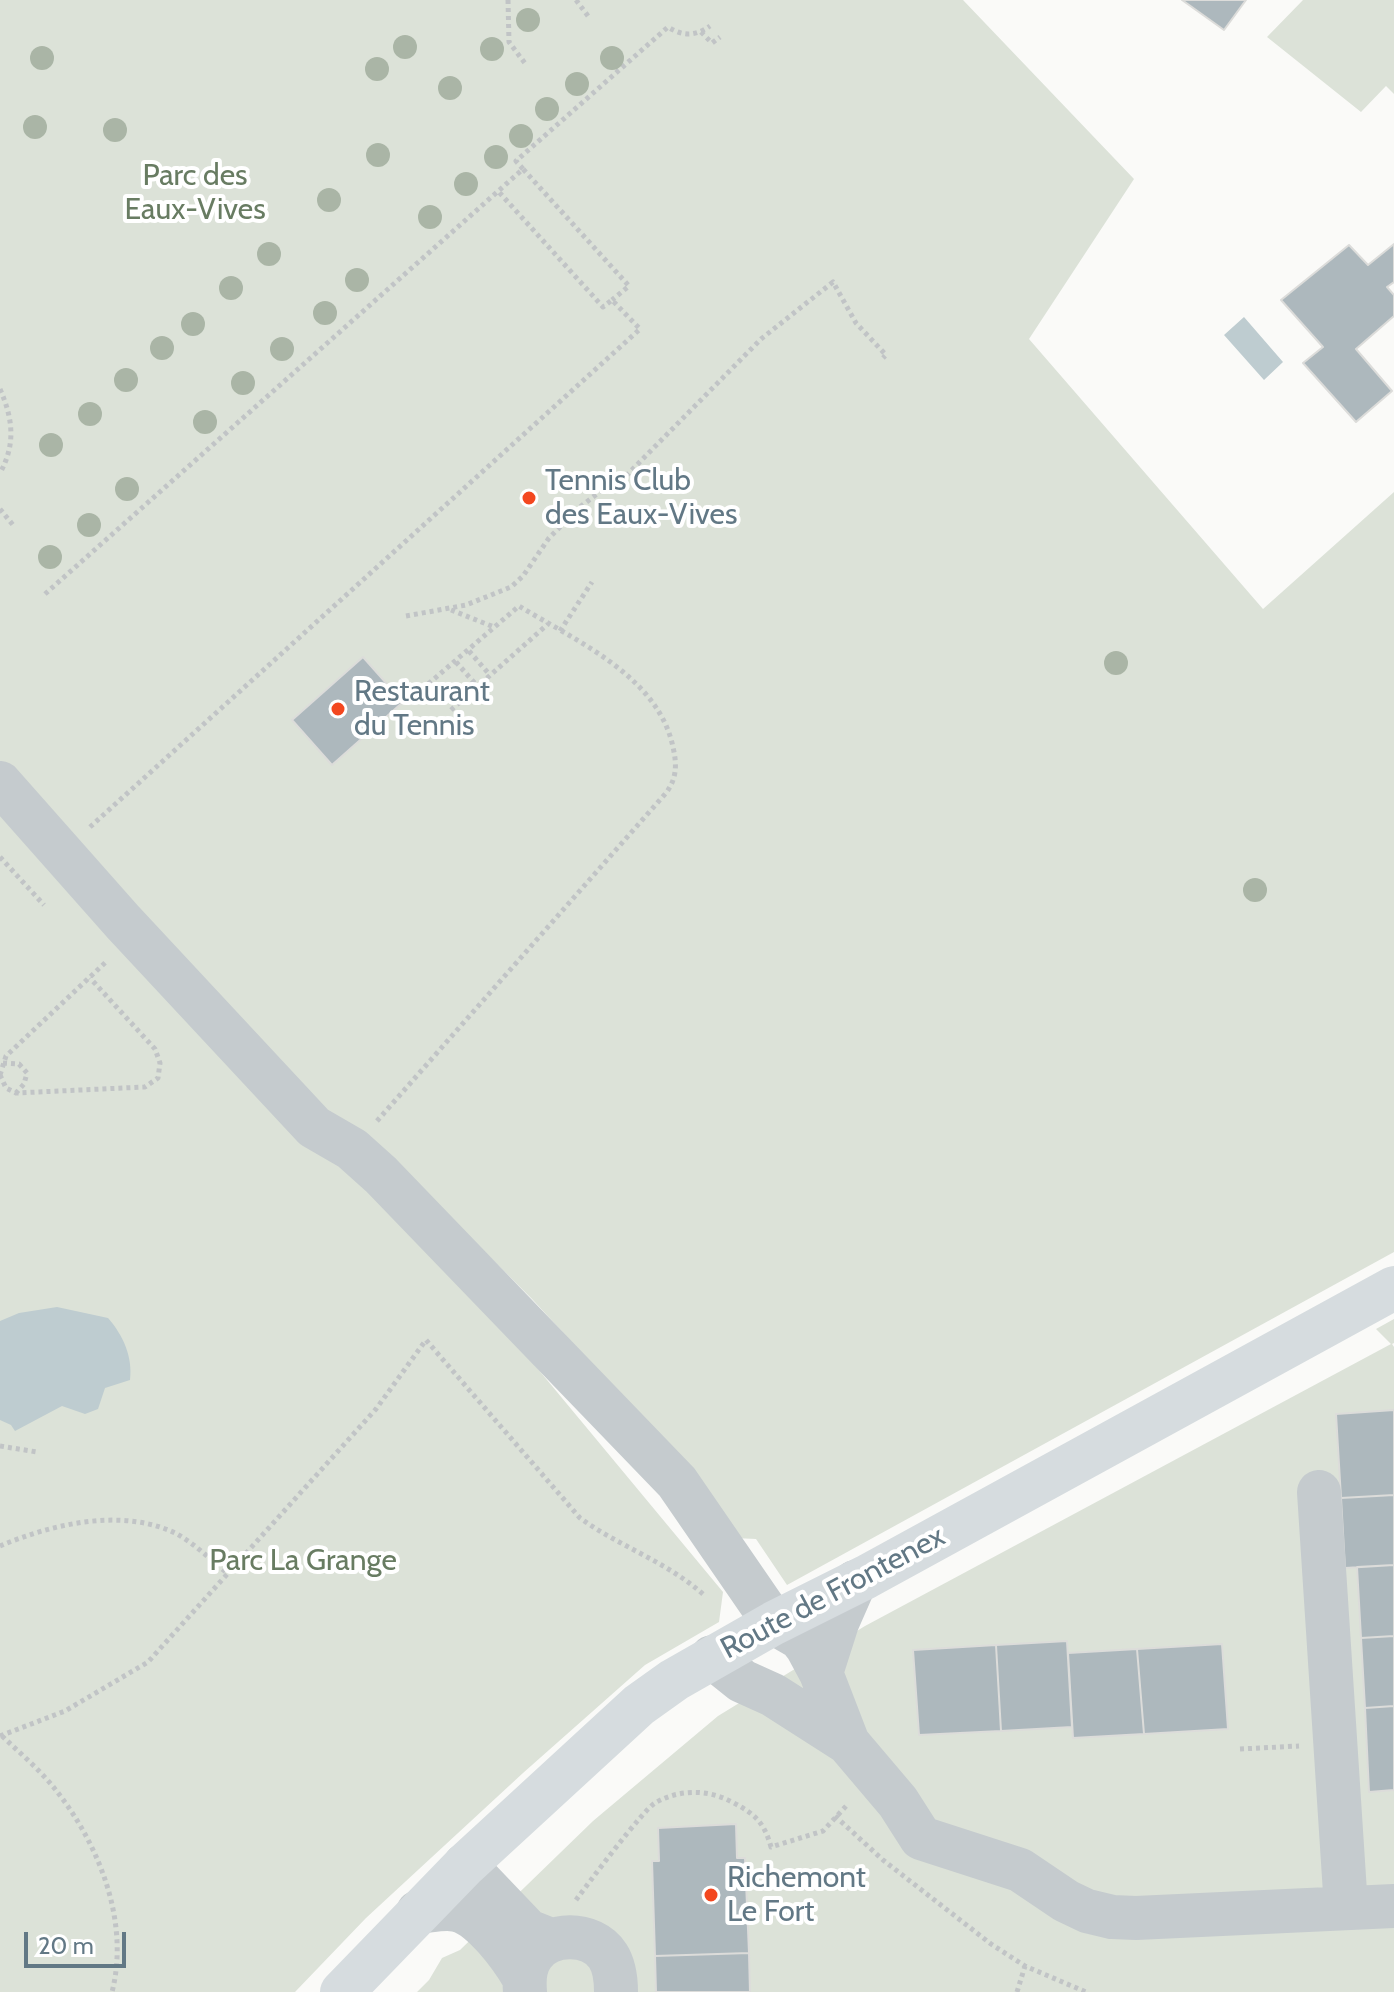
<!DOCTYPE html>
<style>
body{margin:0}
#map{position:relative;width:1394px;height:1992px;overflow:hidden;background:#fafaf8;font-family:Cabin,sans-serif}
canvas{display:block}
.scale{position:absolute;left:24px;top:1932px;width:102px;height:36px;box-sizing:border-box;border:4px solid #627885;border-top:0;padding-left:10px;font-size:24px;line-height:28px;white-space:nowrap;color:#627885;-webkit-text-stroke:6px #fff;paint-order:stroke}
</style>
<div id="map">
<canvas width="1394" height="1992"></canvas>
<div class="scale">20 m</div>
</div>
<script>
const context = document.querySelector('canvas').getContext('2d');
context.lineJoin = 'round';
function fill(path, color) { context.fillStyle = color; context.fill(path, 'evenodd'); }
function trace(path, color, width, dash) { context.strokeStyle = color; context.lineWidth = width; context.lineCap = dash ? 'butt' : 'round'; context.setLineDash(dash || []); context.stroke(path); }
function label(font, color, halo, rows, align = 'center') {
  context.font = font + ' Cabin,sans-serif'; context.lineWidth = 8; context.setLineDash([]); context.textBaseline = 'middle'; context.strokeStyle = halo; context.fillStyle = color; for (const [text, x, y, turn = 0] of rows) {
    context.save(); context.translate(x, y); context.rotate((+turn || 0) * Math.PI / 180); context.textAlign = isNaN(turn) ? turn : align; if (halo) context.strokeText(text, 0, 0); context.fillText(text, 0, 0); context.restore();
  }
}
fill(new Path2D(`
 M0 0H963L1134 179 1029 339 1263 609 1394 492V1252L787 1585 756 1539 734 1538 691 1471 532 1299 375 1142 518 1345 723 1592 719 1622 645 1665 523 1773 366 1918 295 1992H0Z
 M1303 0H1394V94L1386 86 1361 112 1267 37Z
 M1394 1319V1343L1392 1344 1394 1347V1992H417L429 1980 442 1958 460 1950 593 1821 718 1716 865 1626 1391 1344 1376 1329Z`), '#dce2d8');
fill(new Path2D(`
 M1244 317 1283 362 1264 380 1224 335Z
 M57 1307 108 1318C123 1335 133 1357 130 1380L105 1388 98 1409 85 1414 62 1406 15 1431 11 1425 0 1420V1321L19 1313Z`), '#beccd0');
const building = new Path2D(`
 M1182 0H1246L1224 30Z
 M1394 244V282L1387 287 1394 295V316L1356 349 1392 391 1356 422 1303 363 1323 347 1281 300 1349 245 1368 265Z
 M363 657 403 702 332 765 292 720Z
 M1394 1410V1495L1341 1498 1336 1414Z
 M1394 1495V1565L1345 1568 1341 1498Z
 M1394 1565V1636L1361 1638 1357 1567Z
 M1394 1636V1706L1365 1708 1361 1638Z
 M1067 1641 1072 1727 1001 1731 996 1645Z
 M1222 1644 1228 1729 1144 1734 1137 1649Z
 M996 1645 1001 1731 919 1735 913 1650Z
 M1137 1649 1144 1734 1073 1738 1068 1653Z
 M1394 1706V1790L1369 1792 1365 1708Z
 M736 1824 737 1858H745L749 1953 655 1956 652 1861H659L658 1828Z
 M749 1953 750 1992H656L655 1956Z`);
fill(building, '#adb8bd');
trace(building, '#dcdcda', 2);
trace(new Path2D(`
 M508 0 509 42 527 66
 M576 0 588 16
 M701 32 712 43 720 37
 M523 169 516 161 668 27C684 37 695 36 710 26
 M0 389C13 419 16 444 0 473
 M0 509 13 525
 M45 594 523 169 629 286 612 300
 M451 610 494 627
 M406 616 466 605 511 587 523 576 549 538 580 507 606 487 620 482 761 339 833 282 856 323 886 355 883 358
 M560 631 592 582
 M469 651 490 675
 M456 662 478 687
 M451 710 548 624
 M90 827 640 329 612 300 603 307 498 191
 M0 857 44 905
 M3 1063 19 1064 27 1073 24 1084 16 1093
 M0 1075 6 1088 16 1093 145 1087 158 1078 160 1063 155 1049 90 978
 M0 1075 6 1056 108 960
 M377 1121 666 793C677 778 677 765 673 747 658 676 576 641 519 606L427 685
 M0 1446 37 1452
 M0 1546C52 1524 123 1507 177 1534 195 1544 211 1560 227 1573
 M0 1736 65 1711 148 1662 376 1409 426 1340 580 1518C620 1547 668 1562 705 1596
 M2 1736C20 1753 40 1770 55 1789 99 1844 130 1922 112 1992
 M1240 1749 1299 1746
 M835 1816 883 1860 991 1944 1025 1966 1086 1992
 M576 1900C587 1885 643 1810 655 1803 679 1789 708 1789 732 1802 755 1814 764 1822 771 1847L823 1831 848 1804
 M1017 1992 1025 1966`), '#c1c4c6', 5, [4, 4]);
trace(new Path2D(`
 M0 783 123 922 314 1127 352 1149 381 1175 677 1482 774 1623 800 1638 807 1647 821 1673 848 1743
 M1319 1492 1346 1908
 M712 1657 742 1681 773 1695 848 1743 898 1802 921 1838 1020 1870 1066 1901 1087 1911 1112 1917 1136 1918 1394 1906
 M821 1673 837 1623 855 1582
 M465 1865 528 1931 548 1939
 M418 1912C431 1911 444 1907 457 1910 482 1916 511 1956 524 1978
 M525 1992C524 1980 525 1966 532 1956 548 1931 592 1931 608 1956 615 1967 616 1980 616 1992`), '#c5cbce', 44);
trace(new Path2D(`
 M342 1992 465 1865 639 1705 674 1680 774 1623 866 1577 1394 1288`), '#d6dcdf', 44);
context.fillStyle = '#aab5a6';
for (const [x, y] of [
 [528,20],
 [405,47],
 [492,49],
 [42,58],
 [612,58],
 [377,69],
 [577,84],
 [450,88],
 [547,109],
 [35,127],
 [115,130],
 [521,136],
 [378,155],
 [496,157],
 [466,184],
 [329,200],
 [430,217],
 [269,254],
 [357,280],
 [231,288],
 [325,313],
 [193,324],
 [162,348],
 [282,349],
 [126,380],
 [243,383],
 [90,414],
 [205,422],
 [51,445],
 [127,489],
 [89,525],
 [50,557],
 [1116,663],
 [1255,890]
]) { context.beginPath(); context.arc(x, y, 12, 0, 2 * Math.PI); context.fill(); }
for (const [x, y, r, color] of [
 [529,498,8,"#f3471f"],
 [338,709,8,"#f3471f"],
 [711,1895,8,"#f3471f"]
]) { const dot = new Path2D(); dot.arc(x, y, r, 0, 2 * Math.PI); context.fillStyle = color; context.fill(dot); trace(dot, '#fff', 3); }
label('30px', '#687c62', '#fff', [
 ["Parc des",195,176],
 ["Eaux-Vives",195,210],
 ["Parc La Grange",303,1561]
]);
label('30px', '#627885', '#fff', [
 ["Tennis Club",545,481],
 ["des Eaux-Vives",545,515],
 ["Restaurant",354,692],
 ["du Tennis",354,726],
 ["Richemont",727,1878],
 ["Le Fort",727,1912]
], 'left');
label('30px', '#627885', '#fff', [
 ["Route de Frontenex",833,1593,-28]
]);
</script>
